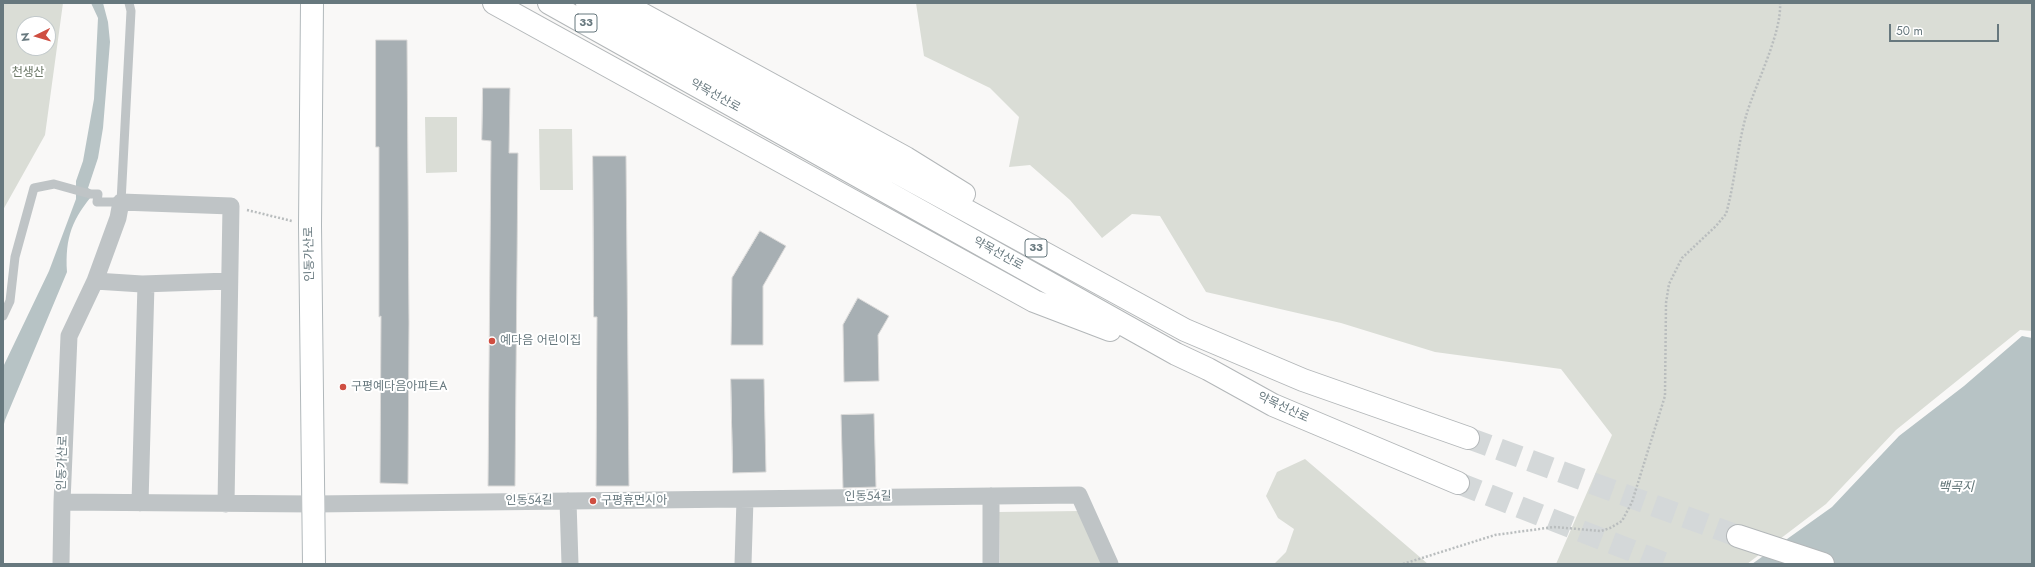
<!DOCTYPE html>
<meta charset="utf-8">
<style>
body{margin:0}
#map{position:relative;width:2035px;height:567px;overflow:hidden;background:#f9f8f7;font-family:Jost,sans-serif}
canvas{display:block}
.frame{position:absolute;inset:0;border:4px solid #67787e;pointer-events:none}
.north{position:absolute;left:16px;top:16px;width:40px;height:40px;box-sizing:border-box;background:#fff;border:1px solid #c2c9cb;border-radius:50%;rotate:265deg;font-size:11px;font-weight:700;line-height:16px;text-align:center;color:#67787e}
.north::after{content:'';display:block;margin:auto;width:14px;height:18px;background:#cf4e41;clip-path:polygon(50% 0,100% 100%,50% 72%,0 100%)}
.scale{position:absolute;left:1889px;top:24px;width:110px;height:18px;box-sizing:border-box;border:2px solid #67787e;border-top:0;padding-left:5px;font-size:12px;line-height:14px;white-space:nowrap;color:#67787e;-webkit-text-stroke:3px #fff;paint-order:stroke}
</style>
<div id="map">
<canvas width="2035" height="567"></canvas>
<div class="frame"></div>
<div class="north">N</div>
<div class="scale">50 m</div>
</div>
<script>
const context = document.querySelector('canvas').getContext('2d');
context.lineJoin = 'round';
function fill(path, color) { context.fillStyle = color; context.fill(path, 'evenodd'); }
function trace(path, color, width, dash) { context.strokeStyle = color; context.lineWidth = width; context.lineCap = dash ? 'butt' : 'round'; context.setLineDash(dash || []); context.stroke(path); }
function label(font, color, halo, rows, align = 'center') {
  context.font = font + ' Jost,"Noto Sans KR",sans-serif'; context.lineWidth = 4; context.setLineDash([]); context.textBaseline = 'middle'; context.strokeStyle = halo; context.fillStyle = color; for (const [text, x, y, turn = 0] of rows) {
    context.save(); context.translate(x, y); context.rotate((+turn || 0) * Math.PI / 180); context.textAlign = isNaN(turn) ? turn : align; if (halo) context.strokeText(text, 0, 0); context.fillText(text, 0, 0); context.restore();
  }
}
fill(new Path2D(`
 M3 3H63L45 135 3 210ZM24 24H48V48H24Z
 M916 3H2032V331L2020 330 1896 430 1826 504 1747 564H1556L1612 435 1561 369 1435 352 1341 323 1206 292 1160 216 1132 214 1102 238 1070 200 1030 165 1009 167 1019 117 990 88 924 56Z
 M425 117H457V172L426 173Z
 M539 129H572L573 190H540Z
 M1305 459 1428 564H1274L1286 552 1294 529 1278 518 1266 496 1277 472Z
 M1079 511 1108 564H1000L999 512Z`), '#daddd6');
fill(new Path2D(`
 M91 3H103L108 22 110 42 103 128 98 158 88 188 95 192C72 219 65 237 67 272L5 420 3 428V367L49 271 76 199V181L83 161 94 99 98 18Z
 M2022 336 2032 338V564H1752L1832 507 1899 436 1964 386Z`), '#b7c3c5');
const building = new Path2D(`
 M376 40H407L409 323 408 484 380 483 381 316 379 317V147H376Z
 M483 88H510L509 153H518L515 486H488L491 141 482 140Z
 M593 156H626L629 486H596L597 317H594Z
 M760 231 786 246 763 286V345H731L732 278Z
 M858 298 889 316 878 335 879 381 844 382 843 325Z
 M731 379H764L766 472 733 473Z
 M874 414 876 487 843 488 841 415Z`);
fill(building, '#a7afb3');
trace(building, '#dbdad9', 1);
trace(new Path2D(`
 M1468 438 1738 536
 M1458 483 1666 564`), '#d4d8d9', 22, [22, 11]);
const secondary = new Path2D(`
 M312 3 310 225 314 564`);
const highway = new Path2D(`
 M494 3 1034 301 1110 330
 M549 3 1176 354 1208 369 1273 405 1458 483
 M587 3 1185 330 1303 380 1468 438
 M622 3 906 158 964 194
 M1738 536 1823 564`);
trace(secondary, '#b1b8bb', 24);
trace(highway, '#b3b7b9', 24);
trace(new Path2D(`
 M247 210 292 221
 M1403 564 1495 535 1554 527 1601 531 1610 528 1622 521 1632 502 1665 396 1666 303 1669 284 1682 258 1716 226 1726 214C1735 182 1737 148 1746 116 1755 85 1782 33 1780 3`), '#b9bdbe', 2.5, [2, 2]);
trace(new Path2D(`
 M3 316 10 301 15 257 34 188 54 184 90 194H98L97 202H121L131 11 129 3`), '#bfc4c6', 9);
trace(new Path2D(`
 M95 281 142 284 229 281
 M568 501 570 564
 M62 502 314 504 1079 495 1110 564
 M140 503 146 284
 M61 564 62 502 69 336 95 281 118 218 121 202 231 206 226 504
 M743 564 745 499
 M991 564V496`), '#bfc4c6', 17);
trace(secondary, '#fff', 22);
trace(highway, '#fff', 22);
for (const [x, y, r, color] of [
 [492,341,4,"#cf4e41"],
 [343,387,4,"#cf4e41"],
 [593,501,4,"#cf4e41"]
]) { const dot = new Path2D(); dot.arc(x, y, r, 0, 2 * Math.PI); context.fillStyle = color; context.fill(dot); trace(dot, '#fff', 1.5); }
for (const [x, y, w] of [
 [586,23,22],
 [1036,248,22]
]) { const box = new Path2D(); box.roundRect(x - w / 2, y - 9, w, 18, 3); context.fillStyle = '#fff'; context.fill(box); trace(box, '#67787e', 1); }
label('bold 11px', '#67787e', null, [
 ["33",586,23],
 ["33",1036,248]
]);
label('12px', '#6b7766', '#fff', [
 ["천생산",28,73]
]);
label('12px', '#67787e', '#fff', [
 ["약목선산로",715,96,29],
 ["인동가산로",310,254,-91],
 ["약목선산로",998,254,29],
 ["약목선산로",1283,408,25],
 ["인동가산로",63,463,-88],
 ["인동54길",868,497,-1],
 ["인동54길",529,501,-1]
]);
label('12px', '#67787e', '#fff', [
 ["예다음 어린이집",500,341],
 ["구평예다음아파트A",351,387],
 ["구평휴먼시아",601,501]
], 'left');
label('italic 13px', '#627678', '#fff', [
 ["백곡지",1956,488]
]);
</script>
